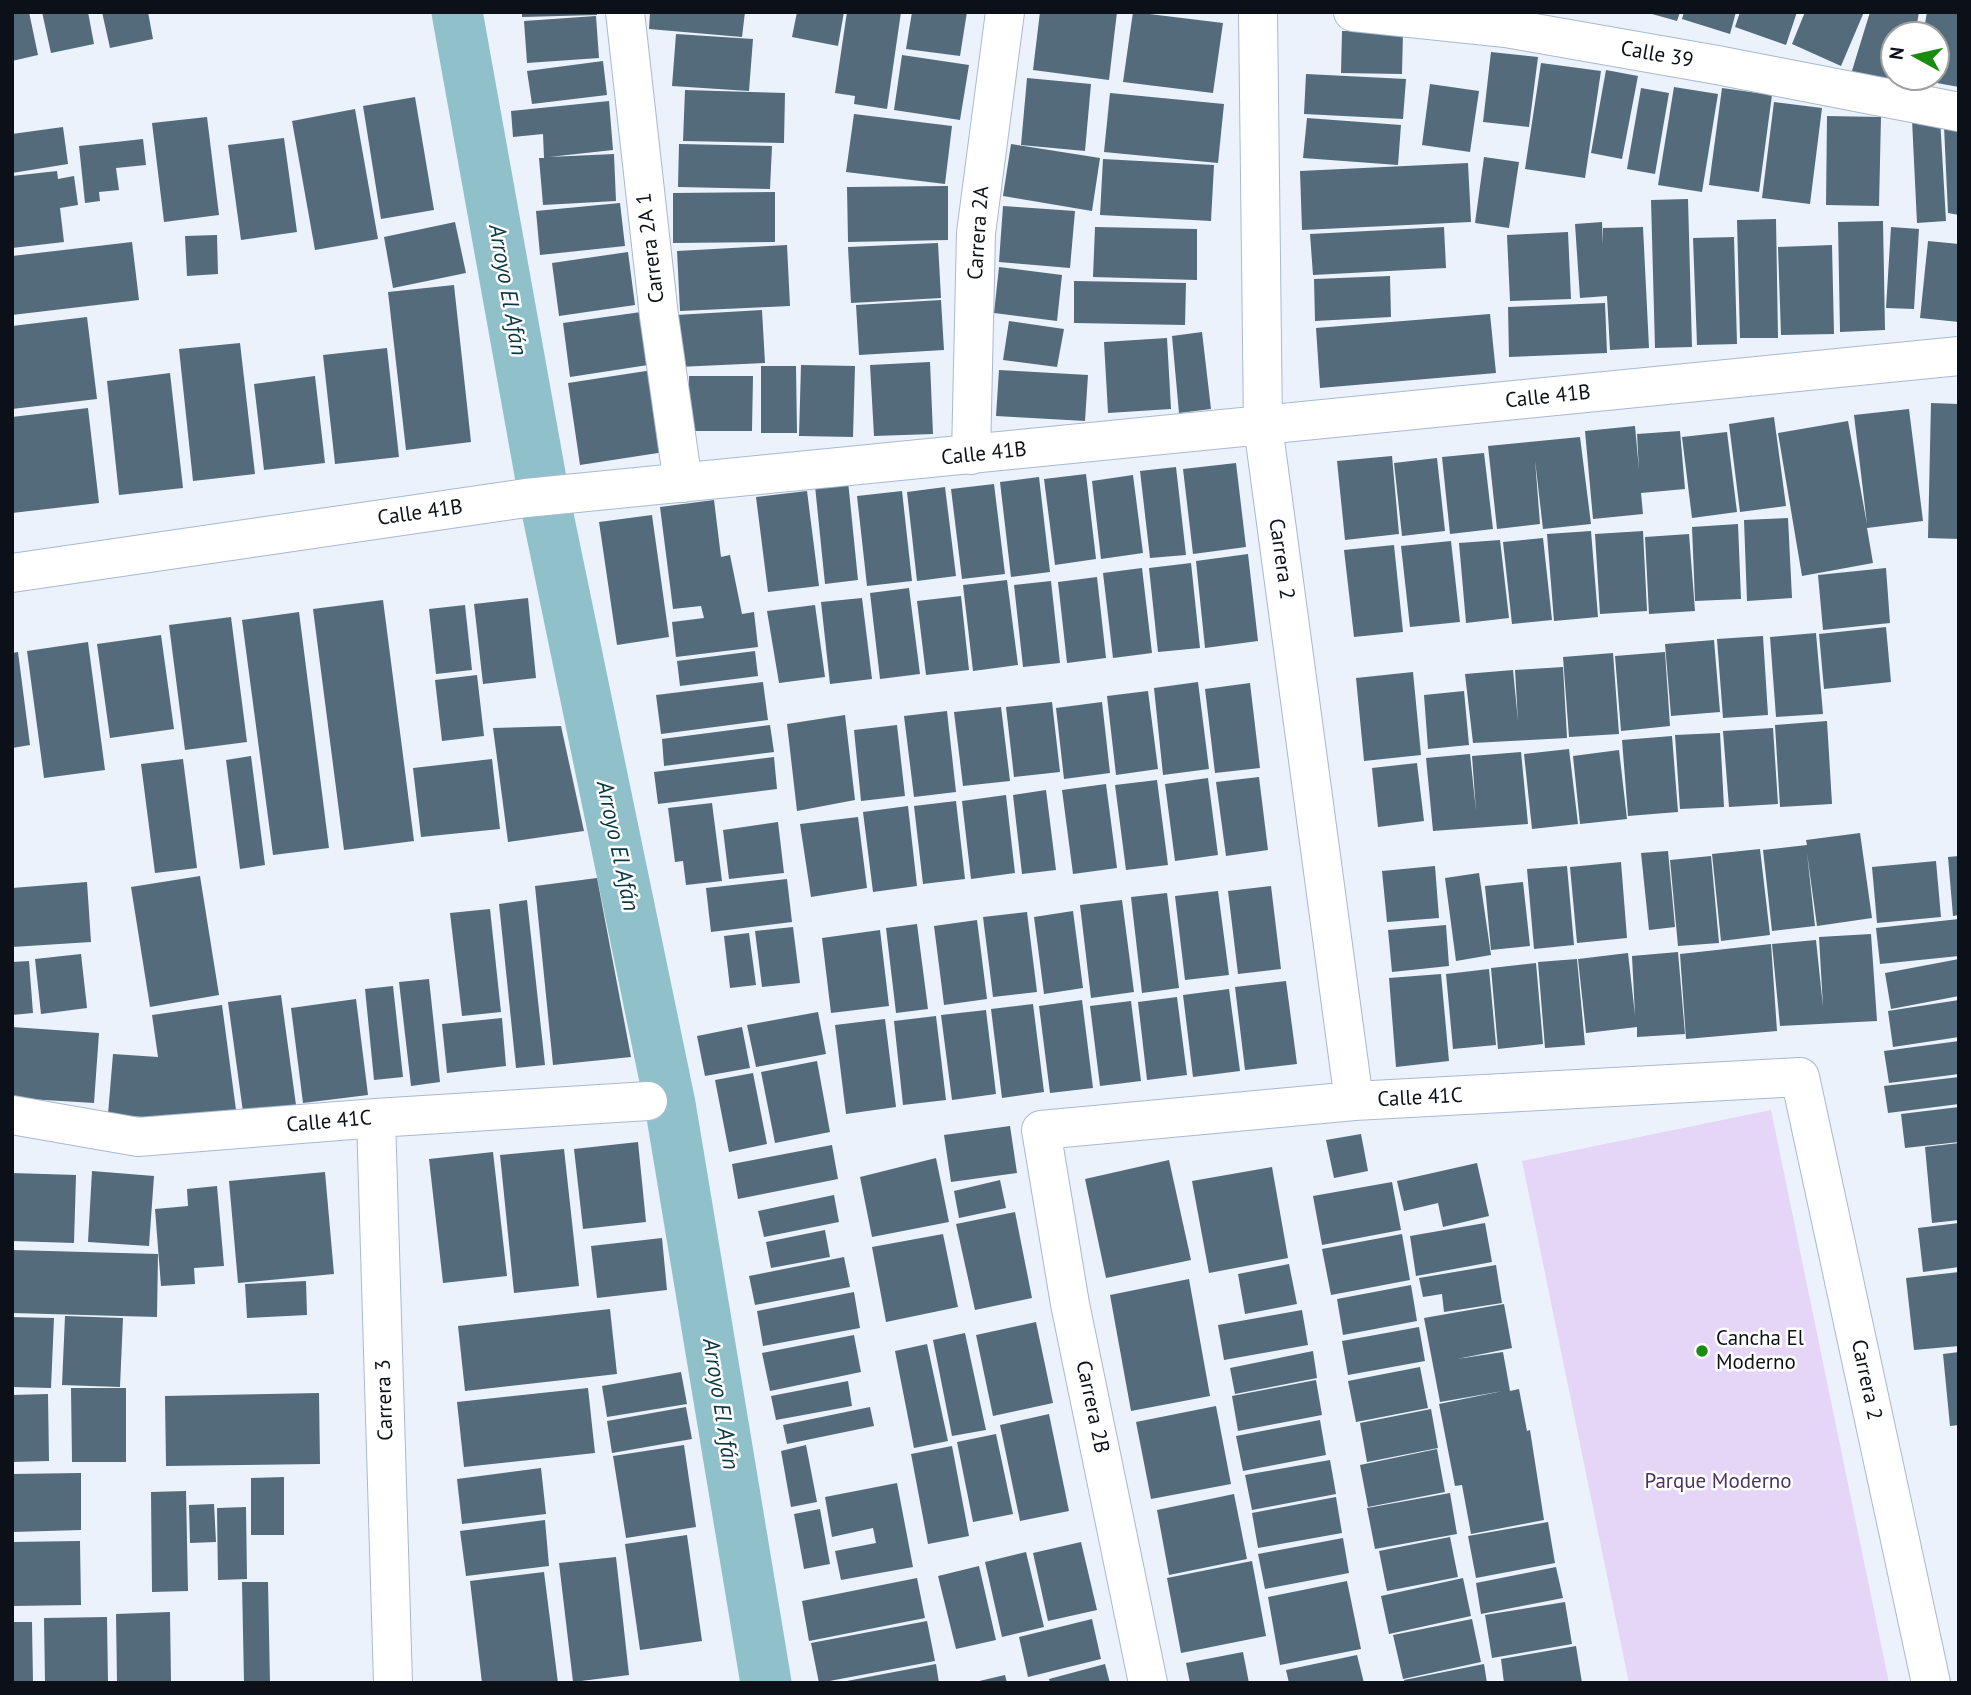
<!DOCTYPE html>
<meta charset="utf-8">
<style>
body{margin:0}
#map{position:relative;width:1971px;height:1695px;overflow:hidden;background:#ecf2fc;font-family:"PT Sans",sans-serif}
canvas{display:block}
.frame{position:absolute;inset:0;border:14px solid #0c1119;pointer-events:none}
.north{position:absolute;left:1880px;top:21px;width:70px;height:70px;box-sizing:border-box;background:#fff;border:2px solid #9ea0a3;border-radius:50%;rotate:278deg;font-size:19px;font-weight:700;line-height:28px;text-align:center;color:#0c1119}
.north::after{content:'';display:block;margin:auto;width:24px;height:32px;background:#1a8c10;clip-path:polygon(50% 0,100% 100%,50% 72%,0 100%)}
</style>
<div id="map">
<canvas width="1971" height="1695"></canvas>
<div class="frame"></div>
<div class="north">N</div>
</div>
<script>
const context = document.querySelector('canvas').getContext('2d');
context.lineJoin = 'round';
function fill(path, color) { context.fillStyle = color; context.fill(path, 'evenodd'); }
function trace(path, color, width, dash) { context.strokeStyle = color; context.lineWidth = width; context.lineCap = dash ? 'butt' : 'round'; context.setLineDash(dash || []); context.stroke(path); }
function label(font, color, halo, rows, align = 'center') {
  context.font = font + ' "PT Sans",sans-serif'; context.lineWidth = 5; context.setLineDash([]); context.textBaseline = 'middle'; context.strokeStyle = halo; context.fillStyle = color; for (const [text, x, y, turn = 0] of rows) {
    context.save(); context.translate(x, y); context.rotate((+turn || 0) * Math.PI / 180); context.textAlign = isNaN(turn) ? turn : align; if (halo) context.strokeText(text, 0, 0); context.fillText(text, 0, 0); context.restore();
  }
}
fill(new Path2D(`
 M1771 1110 1889 1683H1629L1522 1161Z`), '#e5d5f6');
trace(new Path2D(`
 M457 12 544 496 670 1104 766 1683`), '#90c1cb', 51);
fill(new Path2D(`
 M12 12H29L38 55 12 61Z
 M42 12H88L94 44 51 53Z
 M102 12H148L153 39 110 48Z
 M522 12H597V15L522 17Z
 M650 12H745L742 37 649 29Z
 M797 12H844L838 46 792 37Z
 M847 12H901L887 109 854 104 855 96 835 93Z
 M912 12H967L960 56 906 49Z
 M1040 12H1117L1109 80 1033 70Z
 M1133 12 1223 23 1213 93 1123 82Z
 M1645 12H1680L1677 21Z
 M1684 12H1736L1730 34 1682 19Z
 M1740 12H1797L1786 45 1735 27Z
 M1805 12H1864L1841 66 1792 44Z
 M1870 12H1919L1915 35H1894V77H1906L1905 82 1851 74Z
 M1927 12H1959V87L1915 79 1916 77H1936V35H1923Z
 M596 16 599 58 527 63 524 21Z
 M1342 31 1403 32 1402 74 1341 73Z
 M676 34 753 39 749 91 672 86Z
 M1491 52 1538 57 1529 127 1483 122Z
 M902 55 969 65 960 120 894 110Z
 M603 61 607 95 532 104 527 71Z
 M1541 63 1601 71 1585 178 1525 169Z
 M1606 70 1638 76 1622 159 1591 153Z
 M1306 74 1406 79 1403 119 1304 114Z
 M1027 78 1091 84 1085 151 1021 145Z
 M1430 84 1479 91 1470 152 1422 145Z
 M1674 87 1718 94 1702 192 1658 185Z
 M1641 88 1669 93 1655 174 1627 169Z
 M1722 88 1772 95 1759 192 1709 185Z
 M685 90 785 93 784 143 683 141Z
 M1110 93 1224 104 1218 163 1104 152Z
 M415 97 434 210 381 219 363 106Z
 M609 101 613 150 549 157 614 154 616 201 543 205 539 158H544L543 134 513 137 511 111Z
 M1774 102 1822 108 1810 204 1762 198Z
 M355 109 378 239 315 250 292 121Z
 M854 114 952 126 945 184 846 172Z
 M1827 116 1881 117 1879 206 1826 205Z
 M207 117 219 215 164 222 152 123Z
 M1307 118 1401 125 1398 165 1303 158Z
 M1940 118 1946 221 1917 223 1912 120Z
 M1944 126 1959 128V215L1948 213Z
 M63 127 68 164 12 173V134Z
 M284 138 297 232 241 240 228 145Z
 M143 139 146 165 116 168 119 190 99 192 100 201 85 203 79 146Z
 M679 144 772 146 770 189 678 187Z
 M1011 144 1100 158 1092 211 1003 196Z
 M1484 157 1519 162 1509 228 1475 223Z
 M1103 159 1214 165 1211 221 1100 215Z
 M1468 163 1471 222 1302 230 1300 171Z
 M57 171 58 179 74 176 78 205 60 208 64 242 12 248V176Z
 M948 186V240L848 242 847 187Z
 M775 192V242L673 243V193Z
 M1688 199 1692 347 1655 348 1651 200Z
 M620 203 625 246 540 255 536 211Z
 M1003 206 1075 211 1070 268 999 262Z
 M1776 219 1778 338H1740L1737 220Z
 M1883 221 1885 330 1840 332 1838 222Z
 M455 222 466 273 393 288 384 237Z
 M1602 222 1603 245V228L1643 227 1649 348 1610 350 1607 296 1580 298 1575 224Z
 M1095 227 1197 229V280L1093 277Z
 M1444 227 1446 268 1313 275 1310 234Z
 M1891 227 1919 229 1914 309 1886 308Z
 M1568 232 1571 299 1510 301 1507 235Z
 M217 235 218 274 187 276 185 236Z
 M1734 237 1737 344 1697 345 1693 238Z
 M1928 241 1959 244V322L1920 318Z
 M132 242 139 300 12 315V256Z
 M938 243 941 298 851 303 848 247Z
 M787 245 790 306 680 311 677 251Z
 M1832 245 1834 334 1781 335 1778 247Z
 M628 252 635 305 559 316 552 263Z
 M999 267 1062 275 1057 321 994 313Z
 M1390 276 1391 317 1315 321 1314 279Z
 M1074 281 1186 283 1185 325 1074 323Z
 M454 285 471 442 406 450 388 292Z
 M941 300 944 350 859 355 856 305Z
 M1605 303 1607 353 1509 357 1508 307Z
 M762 310 765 363 678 367 676 315Z
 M641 312 648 365 570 377 563 323Z
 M1490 314 1496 373 1320 388 1316 328Z
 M87 317 97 399 12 409V326Z
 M1009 321 1064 329 1057 367 1003 360Z
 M1202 332 1211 409 1179 413 1172 336Z
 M1167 338 1171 409 1108 413 1104 342Z
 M240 343 255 474 193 481 179 349Z
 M387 348 399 457 335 464 323 355Z
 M930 362 933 434 874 436 870 365Z
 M801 365 855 366 853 437 799 436Z
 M761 366H796L797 433H761Z
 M659 369 671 451 580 465 568 383Z
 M999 370 1088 375 1085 421 996 416Z
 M170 373 183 488 119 495 107 381Z
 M315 376 325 463 264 470 254 384Z
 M689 376H753L752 431H689Z
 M1931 403 1959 404V539L1928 538Z
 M88 408 99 503 12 513V417Z
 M1909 409 1923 521 1867 528 1873 563 1802 576 1778 433 1848 421 1867 524 1854 415Z
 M1774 417 1786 506 1740 512 1729 424Z
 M1635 426 1639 470 1637 434 1680 431 1685 489 1641 493 1643 514 1593 519 1585 431Z
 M1727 432 1737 512 1692 518 1682 437Z
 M1580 437 1591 524 1543 529 1535 460 1540 524 1497 529 1488 446Z
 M1484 453 1493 529 1450 534 1442 457Z
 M1392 456 1399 534 1345 540 1337 461Z
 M1437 458 1445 531 1402 536 1394 463Z
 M1236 463 1246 547 1193 554 1183 469Z
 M1176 467 1186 555 1150 558 1140 471Z
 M1086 474 1096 559 1055 565 1044 479Z
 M1133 475 1143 553 1101 559 1092 481Z
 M1039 477 1050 572 1011 577 1000 482Z
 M848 481 858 580 825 584 815 486Z
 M994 484 1005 574 962 579 951 489Z
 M945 487 956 576 917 581 907 492Z
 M807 491 819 586 768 592 756 497Z
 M902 491 912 581 867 586 857 496Z
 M714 500 721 557 730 555 742 614 754 612 758 647 676 657 672 622 704 618 701 606 673 609 660 507Z
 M652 515 669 637 617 645 599 522Z
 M1788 518 1792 598 1747 601 1744 520Z
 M1738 524 1741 599 1695 601 1692 527Z
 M1591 531 1598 617 1554 621 1547 534Z
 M1643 531 1647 611 1600 614 1595 534Z
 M1689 534 1695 611 1649 614 1645 537Z
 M1543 538 1552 620 1512 624 1503 542Z
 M1500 540 1509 618 1466 623 1459 543Z
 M1451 541 1460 622 1410 627 1401 546Z
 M1394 545 1403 632 1354 637 1344 550Z
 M1248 554 1258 641 1205 648 1196 561Z
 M1191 563 1200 648 1158 652 1149 568Z
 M1142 568 1152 653 1113 658 1103 573Z
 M1886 568 1890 623 1823 630 1818 575Z
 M1097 577 1106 658 1067 663 1058 582Z
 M1007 580 1018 665 973 671 963 585Z
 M1051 581 1060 663 1023 667 1014 585Z
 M909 588 920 674 880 679 870 593Z
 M961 596 969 670 926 675 917 601Z
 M528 598 536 678 483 684 474 604Z
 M862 598 872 679 830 684 821 602Z
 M383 600 414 841 344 850 313 609Z
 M465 605 472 670 436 674 429 609Z
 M815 605 825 677 779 683 767 611Z
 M299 612 329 848 273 855 242 620Z
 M231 617 247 742 185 750 169 625Z
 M1886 627 1891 682 1824 689 1819 634Z
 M1816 633 1823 714 1776 717 1770 637Z
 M161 635 174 729 110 738 97 644Z
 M1763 636 1768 715 1723 718 1717 639Z
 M1714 640 1720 712 1671 716 1665 644Z
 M88 642 105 770 44 778 27 651Z
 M755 651 758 676 680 686 677 661Z
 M18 652 30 745 12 748V653Z
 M1665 652 1670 726 1621 731 1615 656Z
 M1613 653 1619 734 1569 737 1563 657Z
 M1563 667 1567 738 1473 743 1465 674 1513 670 1518 721 1515 670Z
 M1413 672 1421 755 1364 761 1356 678Z
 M477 675 484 736 442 741 435 680Z
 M763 682 768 720 661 734 656 695Z
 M1198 682 1209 769 1163 775 1154 688Z
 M1250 683 1260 768 1215 773 1205 689Z
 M1148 691 1158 769 1116 775 1107 696Z
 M1464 691 1469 745 1428 749 1424 695Z
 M1052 702 1060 772 1014 777 1006 707Z
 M1102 702 1110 773 1064 779 1056 708Z
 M1001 707 1010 781 963 786 954 712Z
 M947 711 956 792 914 797 904 716Z
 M845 715 855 800 797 811 787 724Z
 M1827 721 1832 804 1780 807 1775 725Z
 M770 725 774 752 664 766 662 739Z
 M897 725 905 796 861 801 854 730Z
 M561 726 584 831 508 842 493 728Z
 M1773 728 1778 804 1729 807 1723 731Z
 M1720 733 1724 807 1680 809 1675 735Z
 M1672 736 1678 812 1628 816 1622 740Z
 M1569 749 1578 824 1532 829 1524 754Z
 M1619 750 1627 819 1580 824 1573 756Z
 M1521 752 1528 824 1433 831 1426 758 1470 754 1476 811 1472 756Z
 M251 756 265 865 240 869 226 760Z
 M774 757 777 789 658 804 654 772Z
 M183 759 197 868 155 873 141 764Z
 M492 759 500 829 421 837 413 768Z
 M1417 763 1424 821 1378 827 1372 768Z
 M1259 777 1268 850 1226 856 1216 782Z
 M1208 778 1218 855 1175 861 1165 784Z
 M1157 780 1168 865 1126 870 1115 785Z
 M1106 784 1117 868 1073 874 1062 790Z
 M1046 790 1056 870 1022 874 1013 795Z
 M1006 795 1015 873 971 879 962 801Z
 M956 801 965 879 923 884 914 806Z
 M712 803 722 881 686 885 683 861 675 862 668 808Z
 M908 806 917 886 873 892 863 812Z
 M858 817 867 888 811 897 800 824Z
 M778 822 784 873 729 879 723 830Z
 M1860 833 1872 918 1817 926 1807 853 1815 926 1772 931 1763 850 1807 845 1806 840Z
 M1760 849 1770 935 1721 941 1712 854Z
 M1668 851 1675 927 1649 930 1641 853Z
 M1711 856 1719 943 1678 946 1670 860Z
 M1959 856V915L1953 916 1948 857Z
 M1936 861 1941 917 1877 923 1872 867Z
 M1621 862 1627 938 1577 943 1570 867Z
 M1435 866 1439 918 1387 922 1382 871Z
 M1567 866 1574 945 1534 949 1527 869Z
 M1479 873 1491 955 1456 961 1445 878Z
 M200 876 219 995 150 1007 131 887Z
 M597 878 631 1057 553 1065 535 886Z
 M787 879 792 922 711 932 706 888Z
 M87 882 91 942 12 947V888Z
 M1523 882 1530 946 1491 950 1485 886Z
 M1271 886 1281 969 1238 974 1228 891Z
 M1218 891 1229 975 1185 980 1175 896Z
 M1167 893 1179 988 1142 993 1131 897Z
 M527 900 545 1065 516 1068 499 904Z
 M1122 900 1134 992 1091 998 1080 905Z
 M490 909 501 1012 462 1016 450 913Z
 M1073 911 1083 988 1044 994 1034 917Z
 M1027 912 1037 992 993 997 983 917Z
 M1959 919V956L1880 964 1876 928Z
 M977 920 987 999 944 1005 934 926Z
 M917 924 928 1009 896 1013 886 928Z
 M1446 925 1449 966 1392 972 1388 930Z
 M793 927 800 983 762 987 755 931Z
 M880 930 889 1006 831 1013 822 938Z
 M749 933 756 985 730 988 724 936Z
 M1871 934 1877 1021 1780 1026 1772 944 1816 940 1823 1007 1819 937Z
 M1771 944 1777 1031 1686 1039 1680 954Z
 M1678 952 1685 1034 1637 1037V1027L1586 1033 1578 959 1628 953 1635 1015 1632 956Z
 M81 954 87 1008 41 1014 35 959Z
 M1577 959 1585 1045 1545 1048 1538 962Z
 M1959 959V996L1891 1009 1885 973Z
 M29 961 33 1013 12 1015V962Z
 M1536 963 1543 1044 1498 1049 1491 968Z
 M1489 969 1496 1045 1453 1049 1446 974Z
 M1441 974 1449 1061 1396 1067 1389 978Z
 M429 979 440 1082 411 1086 399 982Z
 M1286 981 1297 1064 1245 1070 1235 987Z
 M393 986 403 1077 374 1080 365 989Z
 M1229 989 1240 1071 1193 1077 1183 995Z
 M281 995 296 1105 243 1112 228 1002Z
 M1177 997 1187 1075 1147 1080 1138 1002Z
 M356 999 368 1095 303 1103 291 1008Z
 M1082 1000 1093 1088 1050 1093 1039 1006Z
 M1959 1000V1037L1893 1047 1888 1011Z
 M1131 1001 1141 1081 1100 1086 1090 1006Z
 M1033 1004 1044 1092 1002 1098 991 1009Z
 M222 1005 236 1110 166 1119 108 1114 113 1054 158 1057 152 1015Z
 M986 1010 996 1094 952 1100 941 1015Z
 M818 1012 826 1054 756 1067 747 1025Z
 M936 1016 946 1100 903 1105 894 1021Z
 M502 1018 506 1066 447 1073 442 1024Z
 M885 1019 896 1107 846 1114 835 1025Z
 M12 1027 99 1033 94 1103 12 1098Z
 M742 1027 750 1068 705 1076 697 1036Z
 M1959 1041V1074L1889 1083 1884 1051Z
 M817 1061 830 1132 775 1143 761 1072Z
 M753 1073 767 1144 729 1152 715 1080Z
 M1959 1077V1104L1888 1113 1884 1086Z
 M1959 1107V1142L1905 1148 1901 1114Z
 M1010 1126 1017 1173 951 1182 944 1135Z
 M1361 1134 1368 1171 1334 1178 1326 1140Z
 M638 1142 646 1222 583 1229 574 1149Z
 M1959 1143V1220L1932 1223 1925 1147Z
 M832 1145 838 1179 738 1199 732 1164Z
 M564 1149 579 1286 514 1293 500 1155Z
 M493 1152 507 1276 443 1283 429 1159Z
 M936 1158 949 1222 872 1237 860 1177Z
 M1169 1160 1191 1260 1106 1278 1085 1179Z
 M1477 1163 1489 1216 1443 1227 1438 1203 1404 1211 1397 1181Z
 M1272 1167 1288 1258 1209 1273 1192 1181Z
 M92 1171 154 1176 149 1246 88 1242Z
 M325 1172 334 1274 238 1283 229 1181Z
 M12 1173 76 1175 74 1243 12 1241Z
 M1000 1180 1006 1208 959 1218 954 1191Z
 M1392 1182 1401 1230 1322 1245 1313 1196Z
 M217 1186 224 1266 194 1268 195 1284 161 1286 155 1209 188 1206 187 1189Z
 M834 1195 839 1222 764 1237 758 1211Z
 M1015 1212 1032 1298 975 1310 956 1224Z
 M1485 1223 1492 1262 1416 1276 1410 1236Z
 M1959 1223V1267L1923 1272 1918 1228Z
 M825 1230 830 1257 771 1268 766 1242Z
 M943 1234 958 1307 886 1322 872 1247Z
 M1402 1234 1410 1280 1331 1295 1322 1249Z
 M662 1238 667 1290 597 1298 591 1246Z
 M12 1250 158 1254 157 1317 12 1313Z
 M844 1257 850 1287 755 1305 749 1276Z
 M1289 1264 1297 1304 1245 1314 1238 1274Z
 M1496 1265 1502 1303 1444 1312 1442 1294 1423 1297 1419 1278Z
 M1959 1272V1346L1914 1350 1906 1278Z
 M1189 1279 1210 1396 1131 1411 1110 1295Z
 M306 1281 307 1315 247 1318 245 1284Z
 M1411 1285 1417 1321 1343 1335 1337 1299Z
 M854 1292 860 1328 763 1346 757 1311Z
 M1504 1304 1512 1348 1457 1359 1503 1352 1510 1391 1519 1389 1527 1431 1530 1430 1544 1520 1471 1534 1462 1485 1455 1486 1439 1404 1503 1391 1440 1402 1424 1318Z
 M610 1309 617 1374 465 1391 458 1326Z
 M1302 1310 1308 1345 1224 1360 1218 1325Z
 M65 1316 123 1318 120 1387 62 1385Z
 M12 1317 54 1318 51 1388 12 1387Z
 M1036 1322 1053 1403 993 1416 976 1335Z
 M1419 1327 1425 1361 1348 1375 1342 1341Z
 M965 1333 986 1430 952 1436 933 1340Z
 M854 1335 861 1372 770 1391 762 1353Z
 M927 1344 948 1441 914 1448 895 1351Z
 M1313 1351 1317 1378 1235 1394 1230 1368Z
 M1959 1352V1425L1950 1426 1943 1354Z
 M1420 1367 1428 1408 1356 1422 1348 1381Z
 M681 1372 687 1404 607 1417 602 1386Z
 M1316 1380 1322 1415 1238 1431 1232 1396Z
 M848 1381 852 1406 776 1420 771 1396Z
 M71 1388H126V1462H72Z
 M588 1388 595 1453 464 1467 457 1402Z
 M319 1393 320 1464 166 1466 165 1396Z
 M48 1394 49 1461 12 1462V1395Z
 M1216 1406 1231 1484 1151 1499 1136 1422Z
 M686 1407 692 1439 612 1453 607 1421Z
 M870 1407 874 1426 787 1444 783 1425Z
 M1431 1409 1438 1448 1367 1462 1360 1423Z
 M1049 1414 1069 1511 1020 1521 1000 1425Z
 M1320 1420 1326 1455 1243 1471 1236 1436Z
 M996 1434 1013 1514 973 1522 957 1442Z
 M684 1445 696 1527 626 1538 613 1456Z
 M806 1445 817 1502 791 1507 781 1451Z
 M952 1446 969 1536 928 1544 911 1454Z
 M1437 1449 1445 1492 1368 1507 1360 1465Z
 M1330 1460 1336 1494 1252 1510 1245 1475Z
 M541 1468 546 1514 462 1524 457 1479Z
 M81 1473V1530L12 1532V1474Z
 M284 1477V1535H251V1478Z
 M897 1483 913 1567 841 1580 835 1551 876 1543 873 1528 832 1537 825 1497Z
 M186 1491 188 1591 152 1592 151 1492Z
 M1450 1493 1457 1534 1375 1549 1367 1508Z
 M1234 1494 1247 1559 1169 1575 1157 1510Z
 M1336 1497 1342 1533 1258 1548 1252 1513Z
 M214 1504 216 1542 190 1543 189 1505Z
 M246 1507 247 1579 218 1580 217 1508Z
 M820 1509 830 1564 804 1569 794 1514Z
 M545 1520 549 1566 466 1576 460 1531Z
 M1548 1522 1555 1563 1476 1578 1468 1536Z
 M687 1535 702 1641 640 1650 625 1544Z
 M1450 1537 1458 1577 1387 1591 1379 1551Z
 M1343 1538 1349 1573 1265 1589 1258 1554Z
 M80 1541 81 1605 12 1606V1542Z
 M1081 1542 1097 1610 1048 1621 1033 1553Z
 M1026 1552 1044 1627 1002 1637 985 1562Z
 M616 1557 629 1675 573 1682 559 1563Z
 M1252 1561 1266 1636 1181 1653 1167 1578Z
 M979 1566 996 1640 956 1649 938 1576Z
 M1556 1567 1563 1598 1481 1614 1476 1583Z
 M544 1572 558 1683H482L470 1581Z
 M917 1578 925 1618 809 1641 802 1601Z
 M1463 1578 1471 1616 1389 1634 1381 1596Z
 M1347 1581 1361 1649 1280 1665 1268 1597Z
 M242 1582H268L270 1683H244Z
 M1565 1602 1572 1644 1492 1658 1485 1615Z
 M170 1612 171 1683H117L116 1614Z
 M107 1617 108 1683H45L44 1618Z
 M1092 1619 1101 1659 1028 1677 1019 1637Z
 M1472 1619 1481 1662 1403 1679 1393 1635Z
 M927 1621 935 1661 819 1683 811 1643Z
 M12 1622H32L33 1683H12Z
 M1576 1646 1582 1683H1504L1501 1659Z
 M1243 1652 1249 1683H1190L1186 1663Z
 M1357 1655 1364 1683H1289L1286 1670Z
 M936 1664 939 1683H847V1681Z
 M1105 1664 1110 1683H1050L1049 1679Z
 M1484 1664 1487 1683H1405L1404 1680Z
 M1005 1675 1007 1683H975V1682Z`), '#536b7b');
const street = new Path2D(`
 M625 12 659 316 683 483
 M1258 12 1263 426 1354 1101
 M1353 12 1506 28 1717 65 1959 112
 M971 455 976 233 1005 12
 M12 573 526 498 1959 356
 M12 1115 138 1137 376 1118 648 1101
 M376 1118 393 1683
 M1148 1683 1070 1304 1041 1130 1354 1101 1800 1077 1931 1683`);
trace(street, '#a9b8d0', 40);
trace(street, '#fff', 38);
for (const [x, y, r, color] of [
 [1702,1351,7,"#1a8c10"]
]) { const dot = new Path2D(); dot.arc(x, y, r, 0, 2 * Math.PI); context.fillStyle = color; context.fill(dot); trace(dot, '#fff', 2.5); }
label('21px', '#0c1119', '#fff', [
 ["Calle 39",1657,55,10],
 ["Carrera 2A",979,233,-86],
 ["Carrera 2A 1",651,248,-97],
 ["Calle 41B",1548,397,-6],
 ["Calle 41B",984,454,-6],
 ["Calle 41B",420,513,-8],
 ["Carrera 2",1281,559,82],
 ["Calle 41C",1420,1098,-3],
 ["Calle 41C",329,1122,-5],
 ["Carrera 2",1866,1380,78],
 ["Carrera 3",385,1400,-92],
 ["Carrera 2B",1092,1407,78]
]);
label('21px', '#0c1119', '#fff', [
 ["Cancha El",1716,1339],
 ["Moderno",1716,1363]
], 'left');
label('21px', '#4b3261', '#fff', [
 ["Parque Moderno",1718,1482]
]);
label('italic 23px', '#0a3841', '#fff', [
 ["Arroyo El Afán",507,290,80],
 ["Arroyo El Afán",617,846,78],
 ["Arroyo El Afán",720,1404,81]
]);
</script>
